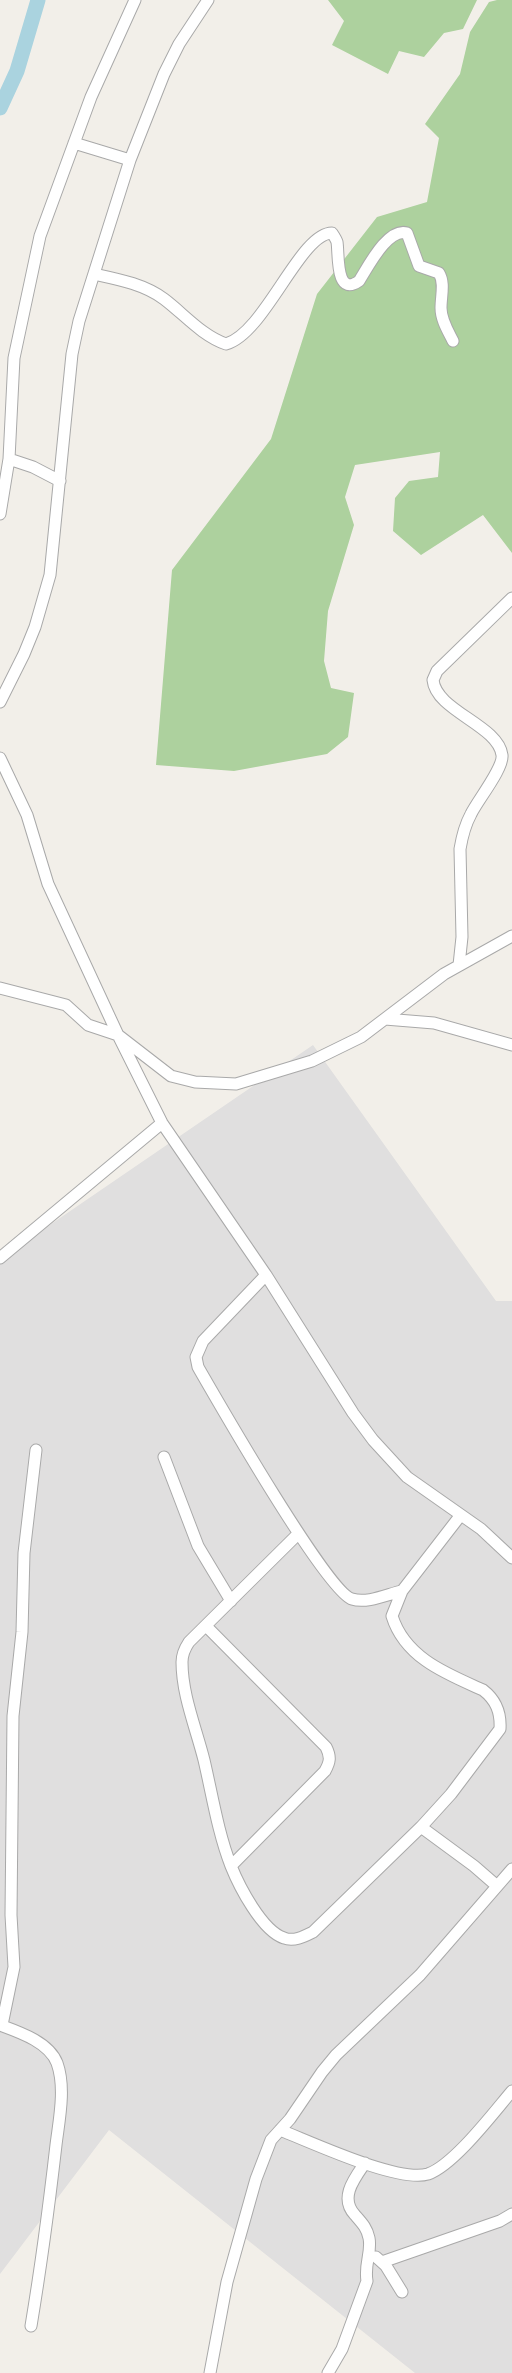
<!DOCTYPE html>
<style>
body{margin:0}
canvas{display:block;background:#f2efe9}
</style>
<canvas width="512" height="2373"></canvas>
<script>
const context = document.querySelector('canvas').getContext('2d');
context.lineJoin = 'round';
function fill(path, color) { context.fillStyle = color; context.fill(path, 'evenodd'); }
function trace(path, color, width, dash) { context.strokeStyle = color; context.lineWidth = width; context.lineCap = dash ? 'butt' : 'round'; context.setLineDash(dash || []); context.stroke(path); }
fill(new Path2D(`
 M313 1045 496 1301H512V2373H415L109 2130 0 2274V1259Z`), '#e0dfdf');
fill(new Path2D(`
 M328 0H477L463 29 444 33 424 57 399 51 388 74 332 45 344 21Z
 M497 0H512V553L483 515 421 555 393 531 395 498 409 481 438 477 440 452 355 465 345 497 354 525 328 611 324 661 331 688 354 693 348 737 327 754 234 771 156 765 172 570 271 439 317 294 377 217 427 202 439 138 425 124 460 74 470 32 489 2Z`), '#add19e');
trace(new Path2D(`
 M0 108 17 71 38 0`), '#aad3df', 15);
const minor = new Path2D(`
 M74 143 130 160
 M94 274C117 279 144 284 164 299 184 314 201 335 226 344 265 333 300 233 332 233 334 236 336 239 337 242 339 253 335 298 359 281 368 267 388 227 407 233L419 266 439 273C445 283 441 296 441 308 441 320 448 331 453 341
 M9 459 33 467 60 481
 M0 514 9 459 14 358 40 236 91 97 135 0
 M0 702 24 654 35 627 50 575 72 354 79 321 130 160 164 74 179 44 208 0
 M0 758 27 815 48 884 118 1035 162 1123 266 1275 353 1413 373 1440 407 1477 481 1529 512 1558
 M459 965 462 937 460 849C462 837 465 825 471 814 477 801 504 768 502 755 498 725 436 711 433 680L437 671 512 598
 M0 988 66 1005 88 1025 118 1035 171 1076 195 1082 236 1084 312 1061 361 1037 444 974 512 936
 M385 1019 434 1023 512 1045
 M0 1258 162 1123
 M266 1275 203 1341 196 1357 198 1367C217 1400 327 1592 352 1599 367 1604 388 1594 402 1591
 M164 1457 198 1546 231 1601
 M298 1534 189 1642C185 1648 182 1654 182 1662 182 1695 196 1728 204 1760 212 1794 218 1833 231 1866 239 1886 262 1931 284 1938 294 1942 305 1936 313 1932L421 1827 451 1794 500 1729C501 1712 496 1700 483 1690 447 1674 405 1658 392 1616L402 1591 460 1516
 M206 1626 326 1747C331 1757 330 1762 325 1771L231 1866
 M421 1827 474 1866 497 1886
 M0 2025C19 2032 49 2042 57 2063 66 2088 59 2120 56 2145 49 2206 41 2266 31 2326
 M2 2025 14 1967 11 1915 13 1716 22 1632 24 1553 36 1450
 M280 2130C311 2142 398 2183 428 2174 454 2165 494 2112 512 2091
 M376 2257 386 2266 402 2292
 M382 2262 500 2221 512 2214
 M210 2373 227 2282 256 2179 271 2140 290 2119 322 2072 336 2055 420 1975 512 1869
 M328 2373 342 2349 367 2281C364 2264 372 2252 369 2238 367 2228 362 2223 355 2215 339 2198 354 2179 365 2163`);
trace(minor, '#a9a9a9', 13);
trace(minor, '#fff', 11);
</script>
